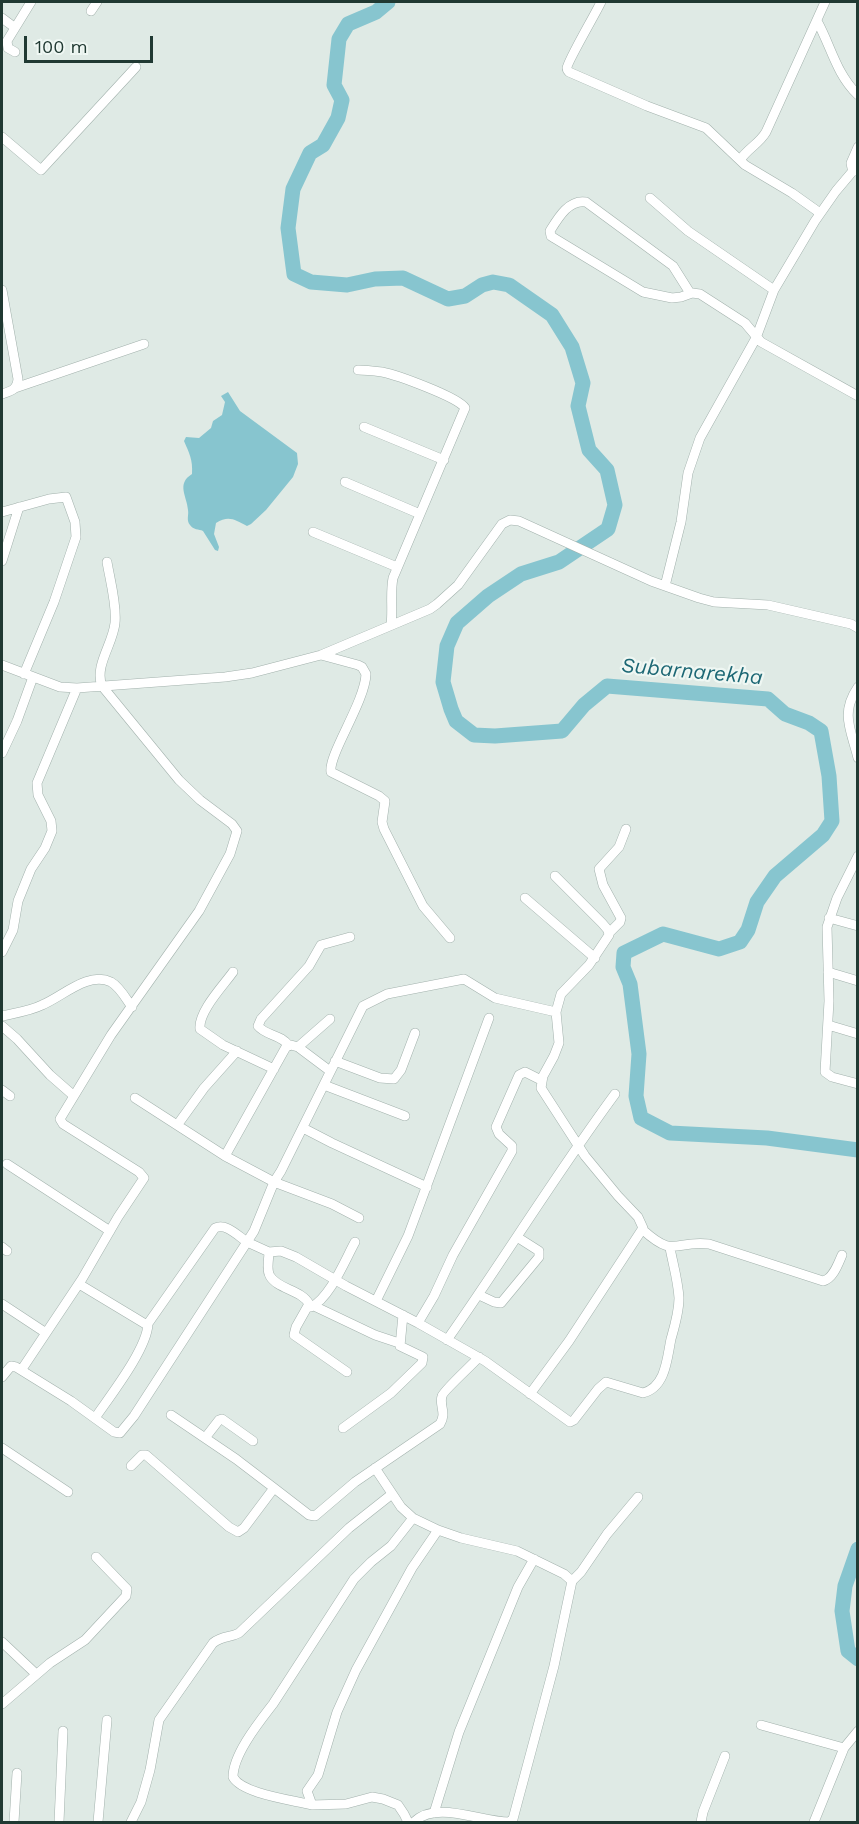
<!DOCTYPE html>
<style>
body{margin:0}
#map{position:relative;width:859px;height:1824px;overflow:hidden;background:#dfeae5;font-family:"Work Sans",sans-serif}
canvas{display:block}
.frame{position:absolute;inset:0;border:3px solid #203932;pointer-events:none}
.scale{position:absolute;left:24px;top:36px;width:129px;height:27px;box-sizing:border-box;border:3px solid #203932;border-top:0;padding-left:8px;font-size:18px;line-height:21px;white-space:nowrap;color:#203932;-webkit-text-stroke:4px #eff7f3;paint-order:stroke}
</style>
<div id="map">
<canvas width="859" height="1824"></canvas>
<div class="frame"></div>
<div class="scale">100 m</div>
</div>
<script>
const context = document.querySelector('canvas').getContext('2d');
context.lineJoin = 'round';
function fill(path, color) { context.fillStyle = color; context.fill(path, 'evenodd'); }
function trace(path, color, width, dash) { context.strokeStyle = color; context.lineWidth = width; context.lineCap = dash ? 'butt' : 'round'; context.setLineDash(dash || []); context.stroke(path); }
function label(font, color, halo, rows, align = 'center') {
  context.font = font + ' "Work Sans",sans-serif'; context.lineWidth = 4.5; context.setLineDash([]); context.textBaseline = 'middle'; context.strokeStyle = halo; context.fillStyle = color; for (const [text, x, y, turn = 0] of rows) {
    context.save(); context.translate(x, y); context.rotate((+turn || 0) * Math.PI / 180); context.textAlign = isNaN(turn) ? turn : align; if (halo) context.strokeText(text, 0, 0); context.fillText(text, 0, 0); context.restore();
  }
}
fill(new Path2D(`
 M228 392 240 411 297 453 298 464 293 477 266 510 251 524 247 526C235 520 229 515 216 523L214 534 219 547 218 551 215 550 203 531C199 529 193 530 190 525 186 520 189 515 188 510 187 496 176 484 192 474 193 459 189 453 184 441L186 437 199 438 211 428 213 421 222 415 225 402 221 396Z`), '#87c5cf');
trace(new Path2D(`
 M388 2 376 12 348 24 339 39 334 85 342 100 338 118 323 145 310 153 293 189 288 228 294 274 311 282 347 285 375 279 403 278 448 299 465 296 482 285 493 282 509 285 552 315 572 347 583 383 578 406 589 450 607 470 615 505 608 529 559 562 521 574 488 596 457 623 447 646 443 682 451 709 456 721 474 735 495 736 562 731 584 705 607 686 768 699 785 714 809 723 821 731 829 776 832 821 823 835 775 876 757 902 748 930 740 942 719 949 663 934 624 953 623 967 630 984 639 1054 636 1096 641 1118 670 1133 767 1138 858 1150
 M858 1549 845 1586 842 1611 848 1651 858 1659`), '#87c5cf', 15);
const street = new Path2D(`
 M601 2C596 13 567 62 567 68 567 69 568 71 569 72L647 106 706 128 745 165 792 193 820 213
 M91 11 97 2
 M2 18 14 27
 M817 21C831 46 836 74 858 95
 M15 52 8 48 7 41 31 2
 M2 137 41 170 136 67
 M740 160C748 148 759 144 766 132L825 2
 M856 171 852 168 851 163 858 147
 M650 198 688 231 774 290
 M2 290 18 379C17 390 11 391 2 394
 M690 293 673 266 586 202C569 199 558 218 550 231L551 236 554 238 643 292 672 298 681 297 692 293 700 294 745 323 761 342 858 396
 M358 370C366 370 374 371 382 372 397 375 458 397 465 408L393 578C390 594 393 609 391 625
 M15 388 144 344
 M364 427 444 460
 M345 482 420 514
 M2 512 49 499 66 497 75 522 76 537 54 602 24 674
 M313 532 397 567
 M2 561 19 507
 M665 586 681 522 688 473 700 438 756 338 774 290 815 221 836 191 858 165
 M321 655 358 665 362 667 366 674C365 702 328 755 331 772L379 796 385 801 382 822 384 829 423 906 450 938
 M2 665 60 687 77 688 225 677 252 673 321 655 430 609 437 604 458 585 502 524 510 520 519 521 651 581 699 598 714 602 768 605 851 624 858 628
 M858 687C840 713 851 730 858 758
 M2 753 17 721 33 677
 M858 856 837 898 827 927 829 1001 825 1072 832 1077 858 1084
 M525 898 595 958
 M829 918 858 926
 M609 933 620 922 621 918 603 885 599 869 619 847 626 829
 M2 952 13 930 18 901 31 869 45 848 52 831 51 821 38 795 37 783 77 688
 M233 972C223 986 198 1012 200 1029L223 1045 274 1069
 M828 972 858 981
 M2 1016C15 1013 30 1011 42 1005 62 997 88 971 111 982 120 987 126 999 132 1007
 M828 1025 858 1034
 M2 1026 17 1039 50 1075 74 1096
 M289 1046C281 1034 266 1036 258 1026L261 1019 309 966 321 945 350 937
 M298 1047 330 1019
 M335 1061 380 1078 394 1079 401 1070 415 1033
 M324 1085 405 1116
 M2 1090 10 1096
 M135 1098 225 1156 274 1182 254 1231 247 1242 269 1252 281 1251 296 1257 346 1286 418 1323 485 1361 570 1422 574 1420 598 1389 606 1382 643 1393C666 1387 667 1358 671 1339 675 1325 679 1312 679 1298 678 1281 673 1264 670 1248
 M178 1124 204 1088 237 1051
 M303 1128 332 1143 427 1187
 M225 1156 286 1047 291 1045 298 1047 330 1071
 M7 1164 110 1231
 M359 1218 332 1204 274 1182 281 1171 363 1006 387 994 464 979 495 998 556 1012
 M643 1230C675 1259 674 1240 709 1244L823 1281C833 1279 838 1264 842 1255
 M2 1247 7 1251
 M269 1252C269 1259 266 1270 270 1276 277 1289 302 1290 309 1304L296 1327 294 1335 347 1372
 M479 1295 494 1302 501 1303 539 1257V1251L517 1237
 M376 1301 408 1236 489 1018
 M2 1304 46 1333
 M314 1306 375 1335 399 1343
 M311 1307C330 1298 345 1260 355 1242
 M418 1323 434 1296 453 1255 512 1151V1146L499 1134 496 1127 519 1075 525 1072 541 1080
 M447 1340C504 1259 556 1174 615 1094
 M22 1369 82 1279 118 1217 144 1178 139 1172 63 1124 60 1119 111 1035 199 911 230 854 237 831 232 824 200 800 179 780 102 686C94 666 113 644 115 623 117 605 110 580 107 562
 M2 1377 11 1366 16 1367 71 1401 114 1432 120 1433 134 1416 247 1242C237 1235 226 1223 215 1228L147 1325 79 1284
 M530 1394 569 1341 643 1228 638 1217 618 1196 585 1156 541 1088 543 1076 554 1056 559 1043 556 1012 561 994 589 965 609 935 608 930 602 923 555 876
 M171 1415 236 1459 274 1488
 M95 1418C110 1396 147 1349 148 1324
 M343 1428 391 1393 422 1363 423 1357 400 1346 403 1315
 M205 1438 219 1420 222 1419 253 1441
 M2 1448 68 1492
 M131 1466 142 1455H146L229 1527 238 1532 244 1528 274 1488 309 1515 315 1516 355 1482 440 1424C447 1413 439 1406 442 1396 443 1391 472 1365 479 1357
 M375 1468 401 1507 413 1518 438 1530 461 1538 517 1551 564 1574 572 1581 554 1666 513 1819 509 1822C481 1822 436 1800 414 1822
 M572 1581 581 1572 607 1534 638 1497
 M2 1642 36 1674
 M2 1704 50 1663 85 1640 126 1596 127 1589 124 1586 96 1557
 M761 1725 844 1748
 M312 1805C293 1800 242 1794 233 1777 233 1754 260 1721 273 1704L354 1579 371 1562 391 1546 413 1518
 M434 1813 459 1732 518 1587 534 1559
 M14 1822 17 1773
 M59 1822 63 1731
 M98 1822 107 1720
 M131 1822 141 1802 150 1770 159 1720 213 1643C223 1635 230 1638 239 1633L349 1528 392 1494
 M408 1822 404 1814 398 1805 383 1799 372 1797 346 1804 312 1805 307 1791 318 1775 337 1712 356 1670 412 1568 438 1530
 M701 1822 703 1812 725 1756
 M814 1822 844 1748 858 1731`);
trace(street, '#a2b1ac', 10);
trace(street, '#fff', 9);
label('italic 21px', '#1c6774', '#eff7f3', [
 ["Subarnarekha",692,672,5]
]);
</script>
